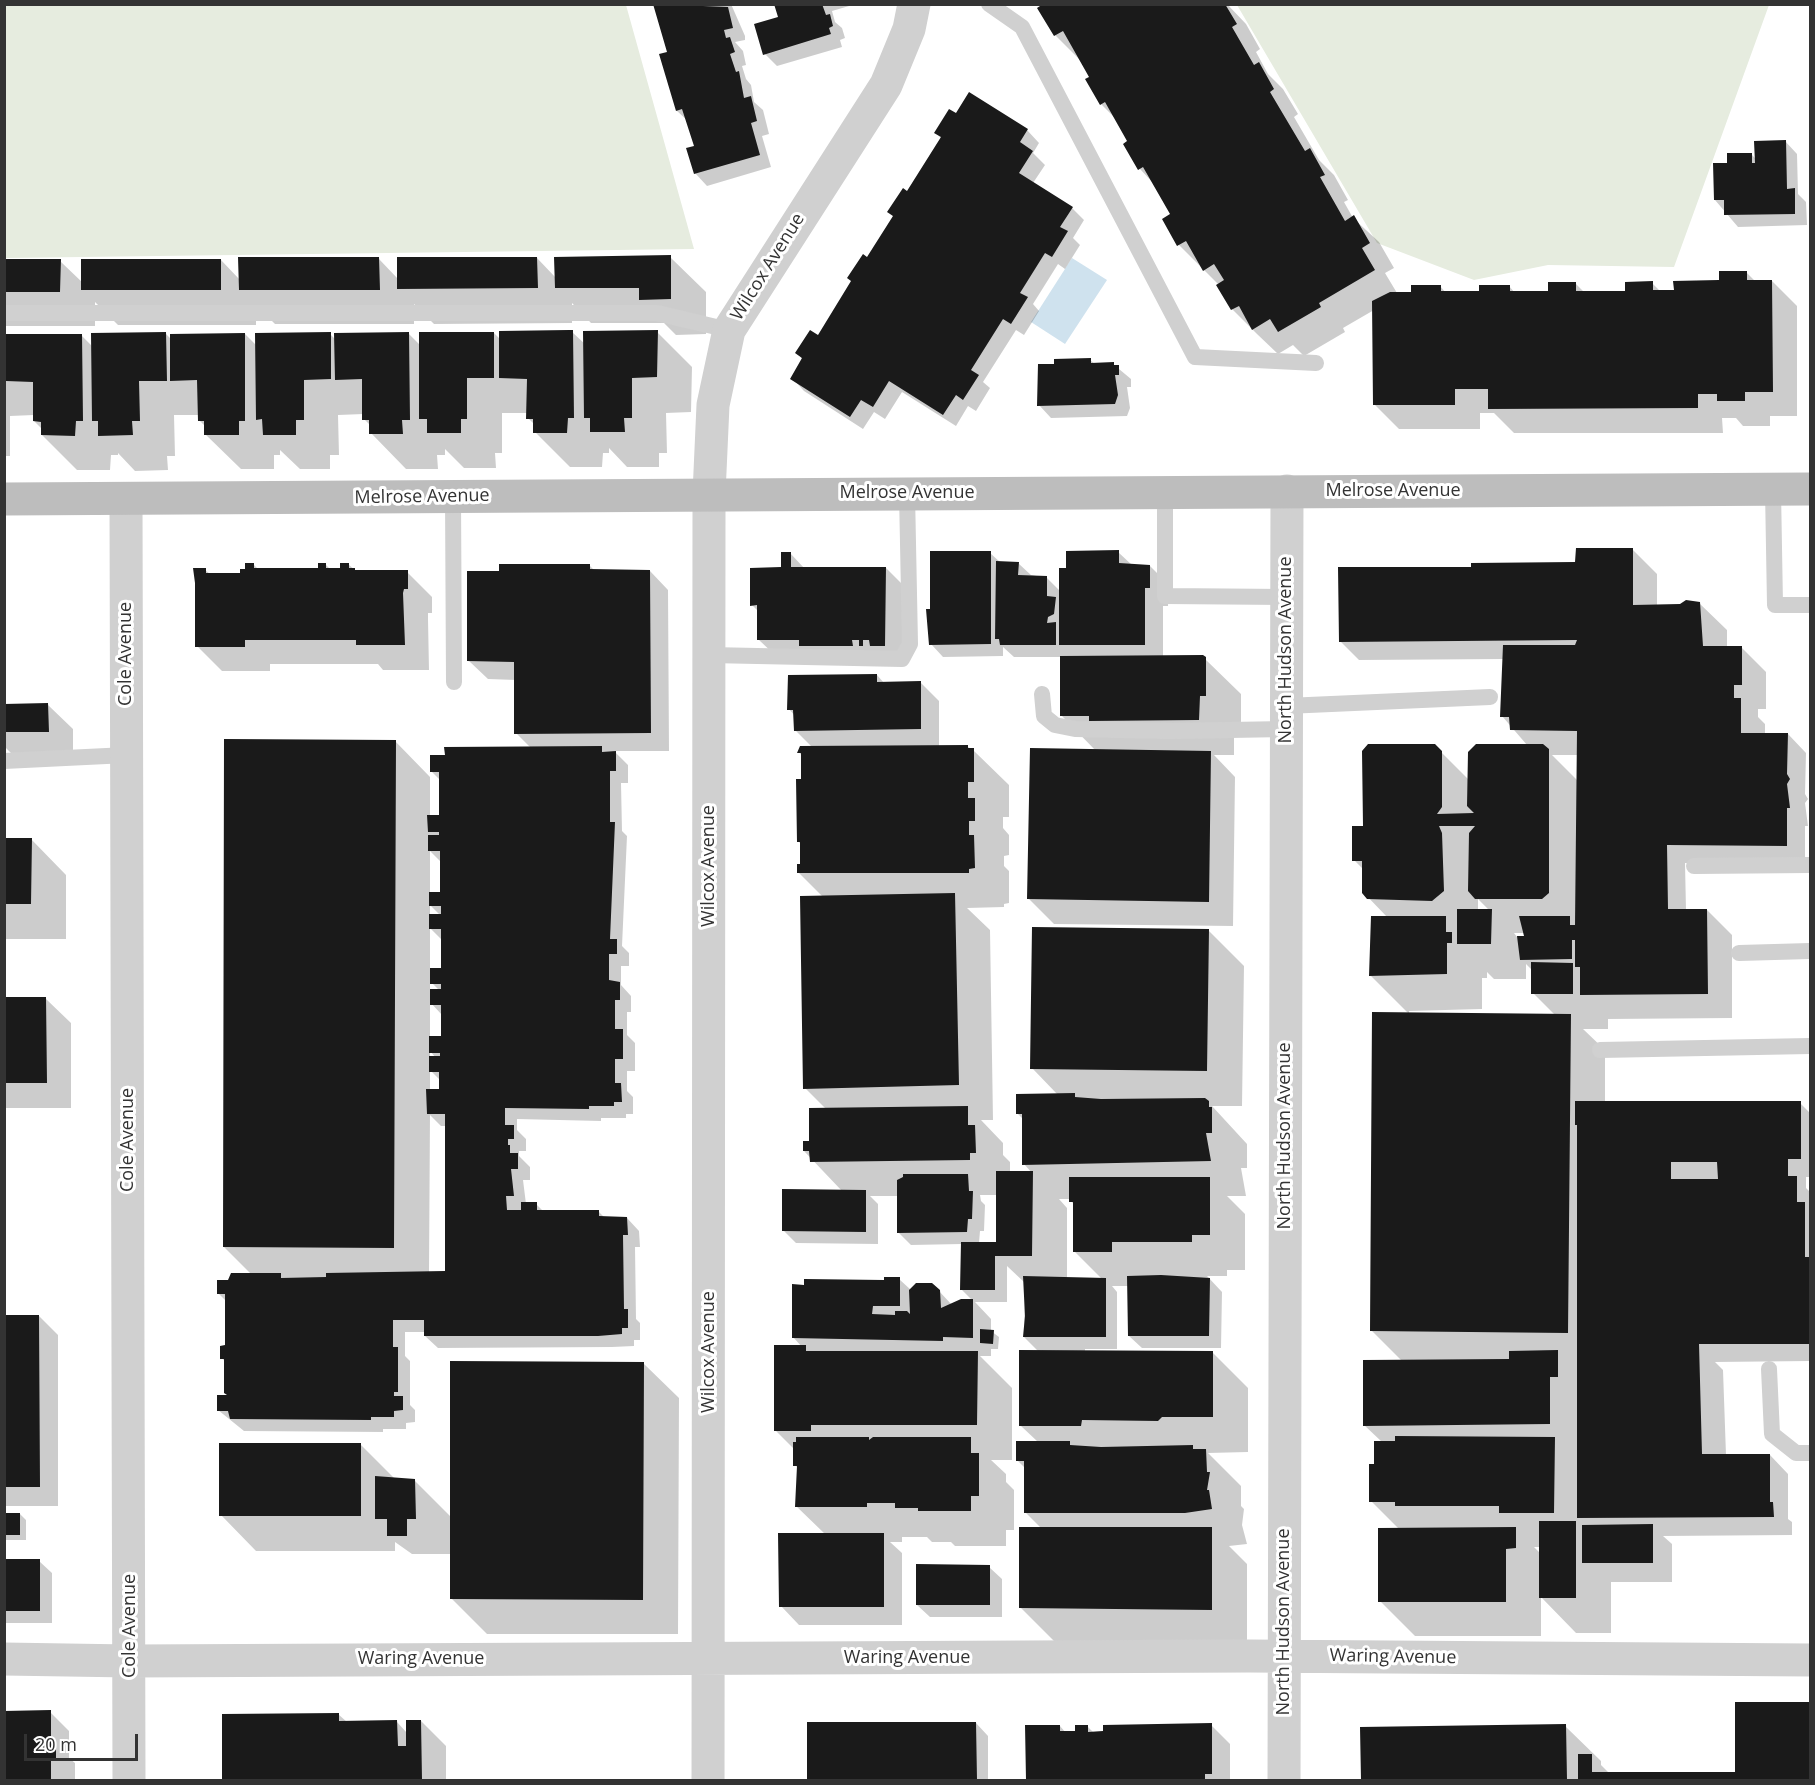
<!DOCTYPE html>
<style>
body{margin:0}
#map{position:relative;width:1815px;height:1785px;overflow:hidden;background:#fff;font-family:"Open Sans",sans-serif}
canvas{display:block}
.frame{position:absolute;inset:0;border:6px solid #333;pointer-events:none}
.scale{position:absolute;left:24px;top:1734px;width:114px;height:27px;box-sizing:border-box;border:3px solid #333;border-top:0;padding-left:8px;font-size:18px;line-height:21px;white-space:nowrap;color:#333;-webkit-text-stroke:4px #fff;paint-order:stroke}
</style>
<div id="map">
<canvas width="1815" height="1785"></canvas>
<div class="frame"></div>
<div class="scale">20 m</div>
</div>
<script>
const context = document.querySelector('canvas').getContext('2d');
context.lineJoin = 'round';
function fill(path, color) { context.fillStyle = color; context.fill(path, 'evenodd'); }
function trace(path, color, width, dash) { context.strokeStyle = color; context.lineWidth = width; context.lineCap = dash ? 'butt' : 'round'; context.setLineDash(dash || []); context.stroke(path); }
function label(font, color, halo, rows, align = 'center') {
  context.font = font + ' "Open Sans",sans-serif'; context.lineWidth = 6; context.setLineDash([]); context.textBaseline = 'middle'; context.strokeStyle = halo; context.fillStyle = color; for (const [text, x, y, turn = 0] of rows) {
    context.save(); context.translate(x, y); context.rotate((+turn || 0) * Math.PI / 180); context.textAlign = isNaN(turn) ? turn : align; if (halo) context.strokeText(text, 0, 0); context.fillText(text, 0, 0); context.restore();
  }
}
fill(new Path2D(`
 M4 5H626L694 249 5 258Z
 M1237 5H1769L1674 267 1548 265 1474 280 1377 243Z`), '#e6ecdf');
fill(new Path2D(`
 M1072 258 1107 280 1065 344 1031 322Z`), '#cfe2ee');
fill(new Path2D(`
 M654 4H731L745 36V40L735 42 743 51 746 65 742 66 746 79 751 85 754 102 763 110 769 134 762 136 771 167 707 186 695 173V147L688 121 677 111 668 53Z
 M775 4H856L832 11 835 22 842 28 845 38 840 40 842 47 777 66 765 54 779 18Z
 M1046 4H1227L1246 24 1260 49 1256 52 1268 74 1283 89 1298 114 1294 117 1319 160 1334 175 1348 200 1344 202 1353 218 1379 242 1394 268 1385 273 1397 293H1412L1440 286 1446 293H1480L1509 286 1515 293H1549L1576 284 1585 293H1627L1652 283 1661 292H1675L1721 282 1746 272 1755 281H1772L1797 306V416H1770V426H1743L1736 418H1722L1723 433H1514L1494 413H1480V429H1399L1374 404V310L1343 328 1345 332 1304 356 1293 345 1278 354 1257 334 1232 309 1219 285 1179 245 1172 214 1154 184 1140 169 1129 142 1116 119 1101 104 1091 78 1080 60 1055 35 1039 8Z
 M1027 130 1039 143 1033 153 1045 165 1033 183 1072 208 1084 220 1073 238 1080 245 1065 269 1058 264 1033 304 1039 311 1024 335 1016 330 983 382 990 388 976 411 968 406 956 426 902 392 885 419 874 412 863 429 804 391 792 378 803 360 797 353 818 337 868 259 894 217 889 212 908 193 942 139 936 133Z
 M1785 141 1797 154 1798 194 1806 202 1807 225 1738 227 1715 200 1751 154 1756 159Z
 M670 257 706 292V334L676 335 664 323H591L572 303V323L434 324 414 304V324H275L256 305V325H118L95 302V326H4V261H60L83 283 221 260 240 280 379 259 398 279 537 258 556 278Z
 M572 332 585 344 657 332 692 367 691 412 666 413 667 453H659V467H627L609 448V453H603L602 467H570L535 432V425L528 418V413H502V453H495L496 468H464L445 449V455H437L438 469H406L371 433V426L364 419V414L338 415 339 455H330V469H300L280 450V455H274V469H241L205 434V426L199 420V415H174L175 456H167L168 470 135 471 118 453V455H111L110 470H77L42 435V429L34 421V415L10 416V456H4V339L8 342 81 335 92 346 166 334 172 340 245 334 257 346 330 334 336 340 408 333 420 345 494 333 500 339Z
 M1090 360 1095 364H1113L1131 379V387H1127L1130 408 1127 416 1051 418 1039 405 1055 366Z
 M1632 549 1657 574V606H1681L1698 602 1727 630V647H1741L1766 672V709H1758V717L1765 724V734H1788L1806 753 1805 794 1808 799 1805 803 1808 826H1805V864L1685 863 1686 910H1707L1732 935V1018L1608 1019V1029H1583L1605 1050V1102L1800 1103 1810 1113V1177H1806V1188L1810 1192V1361L1715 1362 1723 1370 1726 1455H1770L1788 1474V1519L1792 1522V1535L1663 1536 1672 1544V1582H1611V1633H1576L1541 1597V1636H1415L1380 1601 1399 1529 1371 1501 1382 1442 1364 1425 1402 1361 1371 1330 1409 1014 1371 976 1388 918 1363 892V869L1354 860 1364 827 1435 746 1469 780 1527 745 1502 716 1504 659 1359 660 1340 641 1473 568 1575 564ZM1552 755H1579L1578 781ZM1478 899 1490 911H1478ZM1514 933H1525L1526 937H1517ZM1526 964 1533 971V993L1555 1015 1409 1014V1011L1482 1009V978H1487V972L1494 979H1526ZM1534 1547H1541V1554Z
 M1118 552 1132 565 1150 566 1169 585 1168 606H1163V659H1205L1241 694V731H1234V755H1214L1235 777 1233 926 1054 924 1029 899 1096 751 1062 716 1061 657H1014L1003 647V656L943 657 931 644 932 611 990 553 1000 562 1018 563 1031 575 1047 578 1060 591Z
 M790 553 805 569 886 568 905 587 903 664 778 658 759 640V612L752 605 783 568Z
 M348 564 357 572H407L432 597V613H428V619L429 670H383L378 664H270V671H222L197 646 205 570 210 574H241L254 565 259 570H319L326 565 331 570H341Z
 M590 566 595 571H650L668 590 669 751H614L628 765V783H621L622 831 627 836 622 946 629 953V966H621V985L631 996V1012H627V1035L635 1043V1071H627V1091L633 1097V1114H626V1118H601V1121L517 1119V1130L526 1139V1151H519V1156L530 1167V1180H523L526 1204H536L544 1212H599L604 1217 627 1218 639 1231 640 1247H635L636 1319 640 1323V1340H634V1346L612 1347 438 1348 425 1336V1332H405V1356L410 1361V1405L415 1410V1422L406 1423V1429H383V1432L244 1431 218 1410V1396L228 1395 226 1363 222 1358 226 1346V1301L218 1293 229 1281 252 1275 224 1247 395 741 430 777V817H440V780L432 772 446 756 531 748 516 733V680L488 679 469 661 501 573ZM430 851 442 863V893H430ZM430 905 440 915H430ZM430 928 443 941V969H430ZM430 981 439 990H430ZM430 1002 442 1015V1038H430ZM430 1051 436 1058H430ZM430 1070 441 1081V1091H430ZM430 1115 441 1126H446L447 1272 429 1273Z
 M877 675 884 683 920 682 939 701V747H968L973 750 1009 785V817H1003V828L1009 835V855L1004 856V866L1009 871V903L1004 904V907L967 908 990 930 993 1120H981L1003 1143V1155L1010 1162V1173H1032L1024 1164V1120L1017 1113 1058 1095 1032 1068 1209 931 1244 966 1242 1106H1212L1247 1144V1168H1241L1246 1196H1227L1245 1214V1270H1227V1276H1207L1222 1292 1221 1348H1142L1129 1336V1286H1112L1117 1292V1349H1085V1352H1212L1248 1388V1452L1208 1453 1241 1486V1506L1244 1509 1242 1525 1247 1544 1229 1546 1247 1564V1645L1056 1643 1020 1607 1042 1529 1026 1513 1025 1468 1018 1461 1038 1442 1021 1426 1039 1352 1024 1337 1025 1283 1007 1266V1302H975L991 1319V1331L999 1337 998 1349H991V1356H980L1012 1388V1460H991L1006 1474V1482L1014 1490V1530H1006V1546H955L951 1542H932L927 1537H902V1542H890L902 1553V1625H799L781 1606 825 1534 796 1506 798 1468 795 1465V1450L776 1431 802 1347 793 1337 885 1281 899 1279 911 1290 939 1291 952 1305 972 1300 962 1290V1244L911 1245 898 1232V1196H870L878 1204V1244L796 1243 784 1231 842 1191 804 1151 826 1109 805 1088 823 897 799 873 802 865V845L798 841 802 780V756L799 752 812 747 795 730V716L789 709ZM980 1195H997V1245L979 1243 980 1231H984L985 1205 981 1201ZM1059 1199H1070L1074 1205V1251L1102 1279H1067V1208Z
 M4 705H48L73 729V756L15 757 4 746Z
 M4 839H31L66 875V939H4Z
 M4 999H46L71 1023V1108H4Z
 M4 1316H39L58 1335V1506H4Z
 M643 1363 679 1398 678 1634H487L451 1598 452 1554H412L395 1542V1551H256L221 1515 361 1445 395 1479 414 1480 452 1518Z
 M4 1514H20L26 1520V1540H4Z
 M4 1561H39L52 1573V1623H4Z
 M989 1567 1002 1579V1617H930L917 1605Z
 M1737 1703H1810V1780H1363L1362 1729 1565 1726 1601 1761V1765L1609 1773H1737Z
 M4 1712H50L69 1731V1758L75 1763V1779L4 1780Z
 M338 1714 347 1722H397L407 1733 421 1721 446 1746V1780H224V1715Z
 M976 1723 988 1736V1780H809V1724Z
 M1211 1725 1230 1744V1780H1027V1726H1060L1066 1733H1077L1087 1726 1094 1733Z`), '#0003');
fill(new Path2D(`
 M653 4 728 7 733 28 724 30 726 38 730 37 735 52 730 54 736 72 739 71 744 98 751 96 757 121 751 123 760 155 694 174 686 148 694 146 682 109 676 111 659 54 667 52Z
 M774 4H822L826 15 830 14 833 26 829 28 831 34 763 55 754 24 778 17Z
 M1043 4H1225L1237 24 1232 27 1254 65 1259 62 1274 89 1270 92 1305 151 1310 148 1325 175 1320 177 1345 221 1354 215 1370 243 1362 248 1375 270 1319 303 1321 307 1278 332 1270 319 1252 330 1239 306 1231 310 1216 285 1224 280 1214 264 1203 271 1186 241 1177 246 1162 219 1170 214 1143 167 1138 170 1123 144 1127 141 1105 102 1100 105 1085 79 1089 77 1063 31 1054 36 1037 8Z
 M969 92 1028 129 1020 142 1033 151 1019 173 1073 207 1060 227 1068 231 1052 257 1045 253 1020 293 1028 297 1011 324 1003 319 971 370 979 375 963 400 956 395 943 415 889 381 873 407 861 400 850 417 790 379 802 358 795 353 810 330 818 335 851 281 847 278 863 254 867 257 893 216 887 212 903 188 907 191 941 137 934 133 949 109 956 113Z
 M1786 140 1787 189 1795 188V214L1724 215V200H1714L1713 163H1727V153H1752V163H1755L1754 141Z
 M671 255V299L639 300V288H555L554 257Z
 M238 257H379L380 290H239Z
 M397 257H537L538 288 397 289Z
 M4 259H61L60 292H4Z
 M81 259H221V290H81Z
 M1719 271H1747V280H1772L1773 392H1745V401H1717V394H1698V408L1488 409V389H1455V405H1373L1372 301 1390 292H1411V285H1441V291H1479V285H1510V291H1548V282H1576V291H1625V282L1653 281V290H1674L1673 281 1719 280Z
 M569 330H573L574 418H568L567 433H533V419H526L527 379 499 378V331Z
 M658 330 657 377 632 378V418H624L625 432H590V418H584L583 331Z
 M166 332 167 381H139L140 421H132L133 435 98 436V421H92L91 333Z
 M331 332V379L304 380V420H296V435H263L262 419 256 420 255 333Z
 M409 332 410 420H402L403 434H369V420H362V379L335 380 334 333Z
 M419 332H494V378H467V419H461V433H427V419H419Z
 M245 333V421H239V435H204V421H198L197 380 170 381V334Z
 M6 334H82L83 421H76L75 436 41 435V422L33 421V382L6 381Z
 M1091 358V363L1114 362V365H1119V375H1115L1118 395 1115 404 1037 406 1038 364H1054V359Z
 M1576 548H1633V605L1680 604 1686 600 1700 602 1703 646H1742V685H1734V698H1741V733H1788L1787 774 1790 779 1787 784 1790 808H1787V846L1667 845 1668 909H1707L1708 994 1580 995V967H1575V940H1572V959L1520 960 1517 936H1524L1519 916H1570V925H1575L1577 731 1510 730 1509 717H1500L1503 645H1575L1577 640 1339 642 1338 567H1471V563L1575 562Z
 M1119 550V563L1150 565V588H1145V645H1059V568H1066V551Z
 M930 551H991V644L929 645 926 609H930Z
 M781 552H791V567H886L885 646H870L869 640H863V646H859V640H852L853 646H799V640H757V605L750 606V568L781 567Z
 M996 561 1019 562 1018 575 1047 576V596L1056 597 1054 614 1048 617 1047 623 1056 622V645H1000L999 639H995Z
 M245 563H254V568H318V563H326V568H340V563H349V568H355V570H408V589H404L403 593 405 645H356V640H245V647H195V583L193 568H206V573H240V569H245Z
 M499 564H590V569L650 570 651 733 514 734V662L467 661V571H499Z
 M1203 655 1206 657V696H1200L1199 720 1089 721V716H1060V656Z
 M877 674V682L921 681V729L794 731 793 710H787L788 675Z
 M48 703 49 732H4V704Z
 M224 739 396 740 394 1248 223 1247Z
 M1368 744H1435L1442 751V807L1437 814 1474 813 1467 806 1468 752 1476 744H1543L1549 749V893L1542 899H1475L1468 891 1469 833 1475 826H1439L1442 833 1444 891 1432 901 1367 899 1362 893V861H1352V826H1363L1362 751Z
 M968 745V748H974V782H968V798H975V821H969V835H974L975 868 969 869V873H797V864H800V842H797L796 779H801V753H797L800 746Z
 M602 746V752L616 751V771H610V822H615L610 939H617V954H609V980L620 982V1000H615V1029H623V1059H615V1083H621L622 1102H614V1106H589V1109L505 1108V1125H514V1139H508V1145H510V1153H518V1169H511L514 1196H506L507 1210H521V1202H537V1210H599V1216L627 1217 628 1235H623L624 1309H628V1328H622V1334L598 1336H424V1320H393V1347H398V1392H394V1396H403V1410L394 1411V1417H371V1420L230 1419 228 1411H217V1395H227L224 1393V1359H220V1346L225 1345V1294H217V1280H228L231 1273H281V1278L326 1277V1273L445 1271V1114H427L426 1089H439V1072H429V1056H440V1053H429V1036H441V1005H430V989H441V984H430V968H441V929H429V914H441V906H429V892H440V851H428V835H439V832H428L427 815H439V772H430V755H445L444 747Z
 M1030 748 1211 751 1209 902 1027 899Z
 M4 838H32L31 904H4Z
 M955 893 959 1085 803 1089 800 896Z
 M1457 909H1492L1491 944H1457Z
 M1371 916H1446V932H1452V943H1447V974L1369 976Z
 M1032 927 1209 929 1207 1071 1030 1069Z
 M1531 962 1573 963V994H1531Z
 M5 997H46L47 1083H5Z
 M1372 1012 1571 1014 1568 1333 1370 1331Z
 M1075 1093V1097L1101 1099 1205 1098 1209 1101V1107H1212V1133H1206L1211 1161 1022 1165V1114H1016V1094Z
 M1575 1101H1801V1159H1788V1176H1797V1202H1805V1257H1810V1344H1699L1702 1454H1770V1502H1773L1774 1517 1577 1518V1125H1575ZM1671 1162H1717L1718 1179H1671Z
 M968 1106V1125H975L976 1153H970V1160L810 1162 809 1151H803V1141H809V1108Z
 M996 1171H1033L1032 1256H995V1290H960L961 1242H996Z
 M903 1174H968L969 1191H973L972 1219H968L967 1232 897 1233V1180L903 1177Z
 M1069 1177H1210V1235H1192V1242H1112V1252H1073V1202H1069Z
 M782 1189 866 1190V1232L782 1231Z
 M1161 1275 1210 1278 1209 1336H1128L1127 1276Z
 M1023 1276 1106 1278V1337H1023L1025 1316Z
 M884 1277H900V1306H873L872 1314 895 1315V1311H907L910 1314 909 1290 916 1283H932L940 1290 941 1308 961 1299H973V1338L943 1337V1341L792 1338V1284L804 1285V1279L884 1280Z
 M4 1315H39L40 1487H4Z
 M980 1329 994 1330 993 1344 980 1343Z
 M774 1345H806V1351H978L977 1425H811V1431H774Z
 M1019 1350 1213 1351V1417H1162L1158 1421 1082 1420 1081 1426H1019Z
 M1558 1350V1377H1550V1424L1363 1426V1360L1509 1359V1351Z
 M450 1361 644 1362 643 1600 450 1599Z
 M1395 1436 1555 1437 1554 1513H1499V1506H1395V1502H1369V1464H1374V1441H1395Z
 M796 1437H869V1440L873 1437H971V1453H979V1496H971V1511H918V1508H895V1503H867V1507H795L797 1466H793V1442H796Z
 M1016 1441H1070V1445L1101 1447 1193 1445V1449H1206L1207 1472H1210L1207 1490H1209L1212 1509 1185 1513H1024V1461H1016Z
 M219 1443H361V1516H219Z
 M375 1476 415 1479 416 1519H407V1536H387V1519H375Z
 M4 1513H20V1535H4Z
 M1539 1521H1576V1598H1539Z
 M1653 1524V1563H1582V1525Z
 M1019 1527H1212V1610L1019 1608Z
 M1516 1527V1548L1506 1549V1602H1378V1528Z
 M778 1533H884V1607H779Z
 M4 1559H40V1611H4Z
 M916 1564 990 1565V1605H916Z
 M1735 1702H1810V1780H1578V1754H1592V1772H1735Z
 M51 1710V1743H56V1760H51V1780H4V1711Z
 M339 1713V1721L397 1720 398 1746H406V1720H421L422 1780H222V1714Z
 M807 1722H976L977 1780H807Z
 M1212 1723V1774H1205V1780H1026L1025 1725H1060V1731H1075V1725H1088V1732L1103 1731V1725Z
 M1566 1724 1567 1780H1361L1360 1727Z`), '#1a1a1a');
trace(new Path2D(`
 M989 4 1022 27 1195 357 1316 363
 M4 313H657L729 330
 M1773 490 1775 605H1810
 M1165 492V596L1286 597
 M453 496 454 682
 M709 655 902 659 910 644 907 493
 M1042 694 1044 716 1055 725 1075 729 1173 731 1286 729
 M1286 706 1490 697
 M4 761 127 755
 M1694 866 1810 865
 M1739 953 1810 951
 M1600 1050 1810 1046
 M1769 1369 1772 1434 1796 1453H1810`), '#d0d0d0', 16);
trace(new Path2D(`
 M126 499 129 1780
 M4 1659 130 1661 1249 1656 1810 1660
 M708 1780 709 494 713 405 729 330 886 85 909 29 914 4
 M1284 1780 1287 491`), '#d0d0d0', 33);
trace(new Path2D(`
 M4 499 1810 489`), '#bdbdbd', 33);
label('18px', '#333', '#fff', [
 ["Wilcox Avenue",768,267,-58],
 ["Melrose Avenue",1393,491],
 ["Melrose Avenue",907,493],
 ["Melrose Avenue",422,497,-1],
 ["North Hudson Avenue",1286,650,-90],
 ["Cole Avenue",126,654,-90],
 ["Wilcox Avenue",709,866,-90],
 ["North Hudson Avenue",1285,1136,-90],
 ["Cole Avenue",128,1140,-90],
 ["Wilcox Avenue",709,1352,-90],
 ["North Hudson Avenue",1284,1622,-90],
 ["Cole Avenue",130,1626,-90],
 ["Waring Avenue",1393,1657,1],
 ["Waring Avenue",907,1658],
 ["Waring Avenue",421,1659]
]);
</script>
